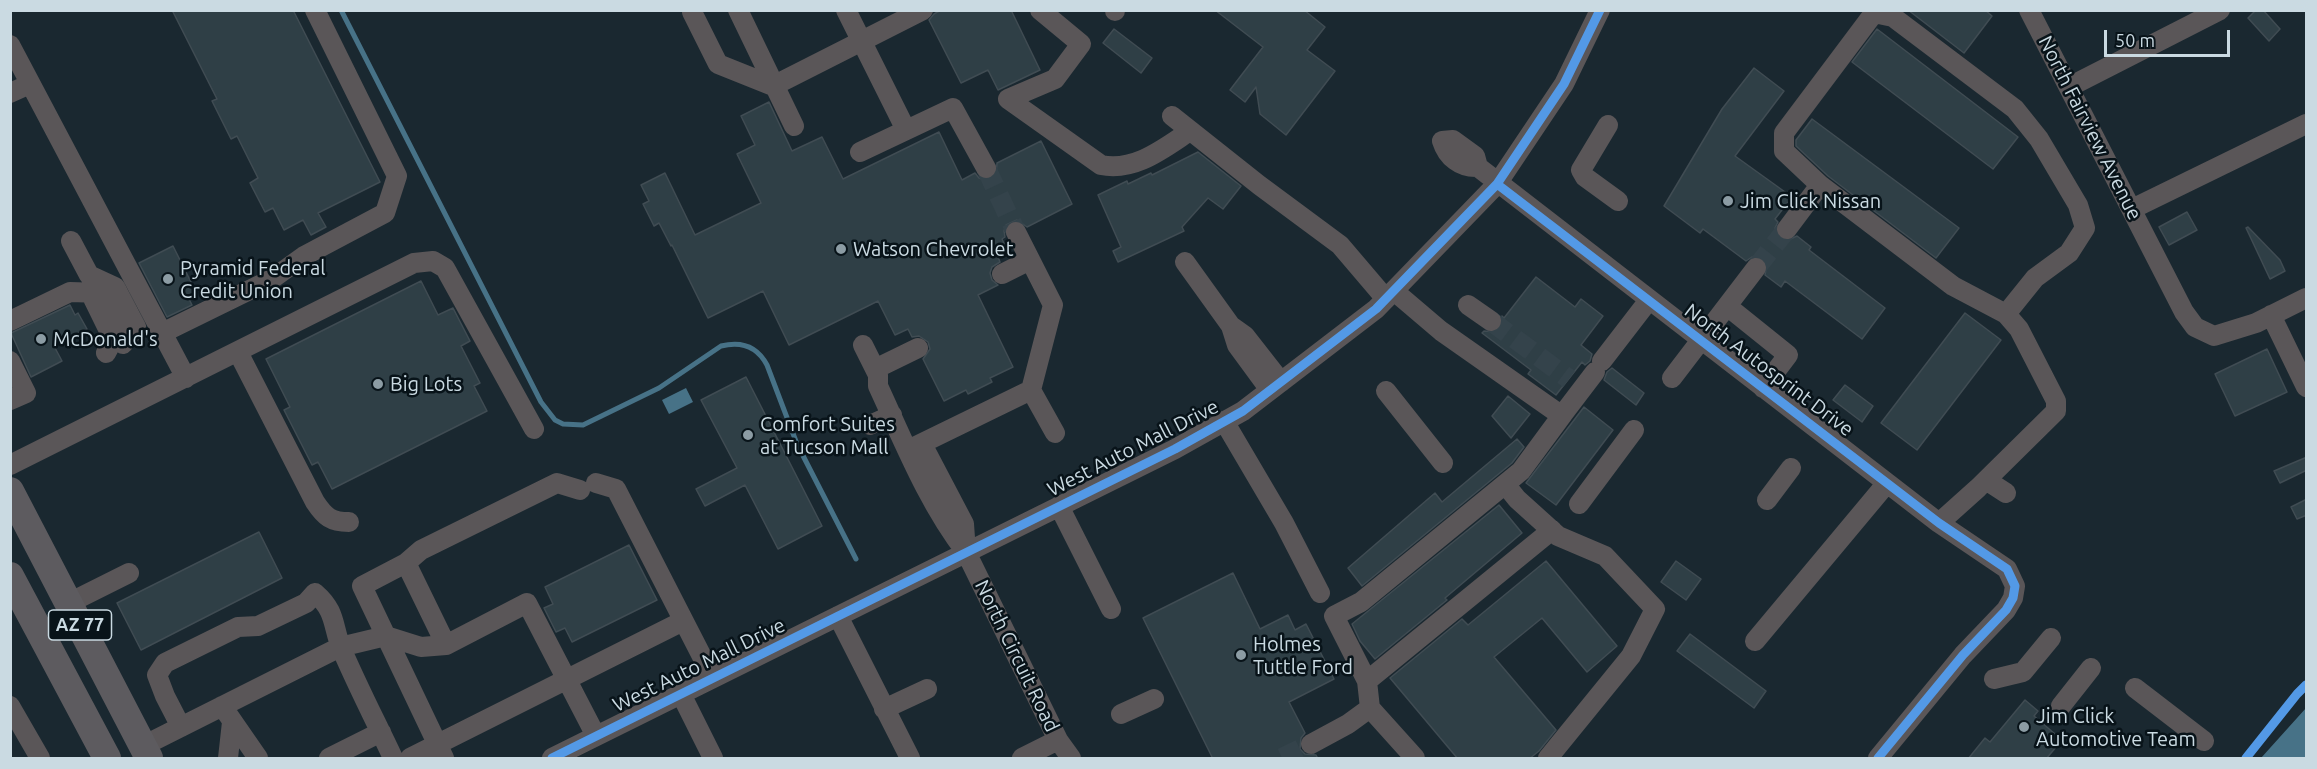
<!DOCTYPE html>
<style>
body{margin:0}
#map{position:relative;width:2317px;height:769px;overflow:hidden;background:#1a2830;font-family:Ubuntu,sans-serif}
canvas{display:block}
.frame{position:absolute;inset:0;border:12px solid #cadae2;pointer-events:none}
.scale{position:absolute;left:2104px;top:30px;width:126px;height:27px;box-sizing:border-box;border:3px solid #cadae2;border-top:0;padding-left:8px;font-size:18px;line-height:21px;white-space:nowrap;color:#cadae2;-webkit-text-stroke:4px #081319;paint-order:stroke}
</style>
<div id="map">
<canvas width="2317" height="769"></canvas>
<div class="frame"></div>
<div class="scale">50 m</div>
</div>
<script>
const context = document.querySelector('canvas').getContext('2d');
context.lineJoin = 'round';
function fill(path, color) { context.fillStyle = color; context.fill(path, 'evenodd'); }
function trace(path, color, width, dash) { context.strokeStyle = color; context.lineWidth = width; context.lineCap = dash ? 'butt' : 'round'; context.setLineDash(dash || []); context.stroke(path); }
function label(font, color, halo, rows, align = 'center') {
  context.font = font + ' Ubuntu,sans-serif'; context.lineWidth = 5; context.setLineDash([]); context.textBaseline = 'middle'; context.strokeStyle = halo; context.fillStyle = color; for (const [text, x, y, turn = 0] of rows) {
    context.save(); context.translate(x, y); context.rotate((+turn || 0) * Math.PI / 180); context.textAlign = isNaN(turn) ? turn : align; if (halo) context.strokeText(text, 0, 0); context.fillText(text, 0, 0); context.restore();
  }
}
fill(new Path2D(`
 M686 388 693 402 669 414 662 400Z
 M2306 708V758H2261Z`), '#477287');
trace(new Path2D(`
 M341 10 541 402 555 420 563 424 583 425 659 388 721 346C741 341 757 346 767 365L797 444 856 559`), '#477287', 5);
const building = new Path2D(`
 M172 10H293L380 182 318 213 326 227 311 235 303 220 284 230 273 208 265 212 250 183 258 178 237 136 231 139 212 101 217 99Z
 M941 10H1011L1040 70 998 90 988 70 961 83 929 20 934 14Z
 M1215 10H1304L1325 27 1307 50 1335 71 1286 135 1260 114 1256 87 1245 102 1230 90 1263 47Z
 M1908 10H1985L1992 16 1964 53Z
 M2256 10H2263L2280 29 2269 41 2248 18Z
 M1114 29 1152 58 1141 73 1103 43Z
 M1877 29 2018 137 1993 169 1852 62Z
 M1754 68 1784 91 1735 156 1792 197 1775 219 1778 222 1775 228 1779 238 1786 241 1797 236 1811 247 1809 250 1885 308 1862 339 1785 281 1781 287 1765 275 1767 264 1763 258 1752 257 1746 261 1703 229 1700 233 1664 206 1722 109Z
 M769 102 792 151 822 137 843 179 939 132 962 180 975 173 979 178 986 180 996 174 997 163 1041 141 1072 204 1027 227 1017 220 1006 225 1004 231 1005 237 1002 239 1008 252 998 257 1000 262 992 267 990 273 992 280 998 285 978 295 1013 367 990 378 992 382 968 394 966 390 944 401 923 359 930 349 928 342 919 336 912 337 908 329 895 335 878 301 789 345 763 291 708 318 672 245 671 246 659 223 654 226 643 204 649 201 641 185 665 173 695 235 761 203 737 154 755 145 741 116Z
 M1812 119 1959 228 1936 258 1828 176 1796 146V140Z
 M1198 152 1241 186 1223 209 1208 198 1182 227 1184 231 1118 262 1113 251 1121 247 1098 195 1127 181 1128 184 1151 173 1152 175Z
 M2187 212 2197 230 2169 245 2159 227Z
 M2248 227 2280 260 2285 271 2270 279 2246 228Z
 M173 246 197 294 189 299 192 305 167 317 139 263Z
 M1536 277 1575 307 1581 299 1603 316 1581 345 1592 354 1590 361 1585 365 1582 362 1556 395 1528 374 1531 370 1482 333 1484 331 1496 332 1500 328 1503 323 1502 316 1504 318Z
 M421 281 438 315 453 308 470 341 461 346 480 383 474 386 487 411 332 489 318 462 312 465 284 410 290 407 266 359Z
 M70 305 75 315 78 313 87 329 54 346 62 361 31 377 11 333Z
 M1965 313 2001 340 1917 450 1881 423Z
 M2267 349 2287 392 2235 416 2215 374Z
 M1612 368 1644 393 1636 405 1604 380 1607 372Z
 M746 377 822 526 778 549 745 485 705 506 696 489 737 468 701 400Z
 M1845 385 1873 406 1862 422 1833 400Z
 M1508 396 1530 414 1511 438 1492 416Z
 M1584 407 1613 430 1556 505 1526 483Z
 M1517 439 1524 447 1512 463 1362 586 1348 568 1435 493 1442 502Z
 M2307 457V470L2280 483 2274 471Z
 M2307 499V515L2297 519 2291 507Z
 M1499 505 1522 533 1445 598 1447 600 1375 659 1360 641 1352 624Z
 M259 532 282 578 141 650 117 603Z
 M629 545 657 600 572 642 565 628 556 632 544 608 553 604 545 587Z
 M1546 561 1617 646 1587 672 1542 618 1494 657 1556 730 1539 751 1529 759H1458L1390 678 1462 619 1468 625Z
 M1676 561 1701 579 1686 600 1661 582Z
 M1233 573 1260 629 1288 615 1295 630 1306 624 1334 679 1289 702 1305 733 1301 738 1300 749 1305 754 1316 755 1318 759H1213L1143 618Z
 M1690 634 1766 691 1754 708 1677 651Z
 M2025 700 2038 711 2034 716 2062 740 2046 759H1968L1985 738 1990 742Z`);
fill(building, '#2f3f46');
trace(building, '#404c53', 1.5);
trace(new Path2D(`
 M986 168 1016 232
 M1756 268 1787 229
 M1491 321 1569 379
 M1282 758 1311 744`), '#34434b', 20, [20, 10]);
trace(new Path2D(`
 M738 10 794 126
 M846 10 906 130
 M1040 10 1081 44 1055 79 1008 99 1101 165C1135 172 1164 148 1190 131
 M2029 10 2184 312 2195 327 2214 336 2256 323 2306 298
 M1115 11V10
 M692 12 718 64 773 86 923 10
 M10 45 186 378
 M2069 87 2220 10
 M10 93 30 84
 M1172 116 1259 185 1340 245 1386 299
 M1608 125 1581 170 1585 177 1618 201
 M1453 140 1475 156 1478 167C1460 168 1447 157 1442 141Z
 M860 152 953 108 986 168
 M1478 167 1939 523 2007 569 2015 586 2013 598 2006 610 1963 655 1878 758
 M2132 209 2306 124
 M1787 229 1820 185
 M1016 232 1053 305 1031 390 1055 433
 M71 241 89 275 115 287 136 327 123 344
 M1185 262 1231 326
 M1002 274 1030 260
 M1394 291 1441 331 1555 411 1563 414 1595 372
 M90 292 113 339
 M1468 305 1491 321
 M1727 306 1788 355 1763 388
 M2271 315 2306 387
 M10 321 70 292 102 293 117 311V332L106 353
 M162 333 272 279 304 256 385 213 397 176 315 10
 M863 345 878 375V386C904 442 928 503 966 552L1058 740 1071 758
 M238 352 315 502C325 517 331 522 349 522
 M10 361 26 393 10 400
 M1602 361 1649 300
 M875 369 918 348
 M1672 378 1756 268
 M1270 390 1237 345 1231 326 1245 336 1281 382
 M1386 391 1443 463
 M1224 421 1284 523 1320 593
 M870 425 892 415
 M922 444 964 524 966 552
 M908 450 1031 390
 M10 465 414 263 433 261 445 268 534 429
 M1986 480 2006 493
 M596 483 616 489 713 678
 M1505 484 1517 499 1558 536 1605 556 1655 609 1631 656 1548 758
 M1767 500 1791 468
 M1579 504 1634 430
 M1059 506 1111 609
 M1939 523 1978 488 2056 411V401L2019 329 2006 314 1953 286 1820 185 1784 151V133L1874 13 1893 17 2015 109 2039 139 2078 205 2085 228 2069 253 2035 278 2006 314
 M406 563 421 550 557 483 580 490
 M69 603 129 573
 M838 616 910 758
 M1755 641 1887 483
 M1994 679 2023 672 2051 638
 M1367 681 1334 616 1361 602 1521 471 1563 414
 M2135 688 2204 741
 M681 694 713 758
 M10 706 40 758
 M222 706 258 758
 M2061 706 2091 668
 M884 709 927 689
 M1121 714 1154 699
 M181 727 165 696 157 675 165 663 238 627 258 626 306 603 315 593C337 612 332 626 342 650 358 687 376 722 393 758
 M1311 744 1348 724 1370 708
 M143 746 340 647 386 636 421 647 446 645 527 603 596 736
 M228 758 232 722
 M329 758 381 732
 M410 758 683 621
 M444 758 362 586 406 563 446 645
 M552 758 1175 449 1243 411 1376 309 1497 184 1564 84 1600 10
 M1022 758 1058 740
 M1415 758 1370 708 1367 681 1552 530`), '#5a5658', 20);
trace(new Path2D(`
 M10 491 149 758
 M10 576 107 758`), '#5d5b5f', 28);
trace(new Path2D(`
 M1497 184 1939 523 2007 569 2015 586 2013 598 2006 610 1963 655 1878 758
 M552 758 1175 449 1243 411 1376 309 1497 184 1564 84 1600 10
 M2246 758 2297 694 2306 685`), '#5399e6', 9);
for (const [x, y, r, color] of [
 [1728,201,6,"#8c9ca4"],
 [841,249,6,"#8c9ca4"],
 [168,279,6,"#8c9ca4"],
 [41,339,6,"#8c9ca4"],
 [378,384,6,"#8c9ca4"],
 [748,435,6,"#8c9ca4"],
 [1241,655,6,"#8c9ca4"],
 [2024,727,6,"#8c9ca4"]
]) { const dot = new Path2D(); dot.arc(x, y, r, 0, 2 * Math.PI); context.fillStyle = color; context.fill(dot); trace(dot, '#081319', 2); }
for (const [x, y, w] of [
 [80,625,63]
]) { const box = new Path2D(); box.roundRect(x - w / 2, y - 15, w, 30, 4.5); context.fillStyle = '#081319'; context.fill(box); trace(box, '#cadae2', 1.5); }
label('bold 18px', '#cadae2', null, [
 ["AZ 77",80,625]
]);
label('20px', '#cadae2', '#081319', [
 ["North Fairview Avenue",2090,128,63],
 ["North Autosprint Drive",1769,370,37],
 ["West Auto Mall Drive",1133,448,-27],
 ["North Circuit Road",1017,656,64],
 ["West Auto Mall Drive",699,665,-26]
]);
label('20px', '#cadae2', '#081319', [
 ["Jim Click Nissan",1740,201],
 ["Watson Chevrolet",853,249],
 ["Pyramid Federal",180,268],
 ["Credit Union",180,291],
 ["McDonald's",53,339],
 ["Big Lots",390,384],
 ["Comfort Suites",760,424],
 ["at Tucson Mall",760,447],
 ["Holmes",1253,644],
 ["Tuttle Ford",1253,667],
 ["Jim Click",2036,716],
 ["Automotive Team",2036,739]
], 'left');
</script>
